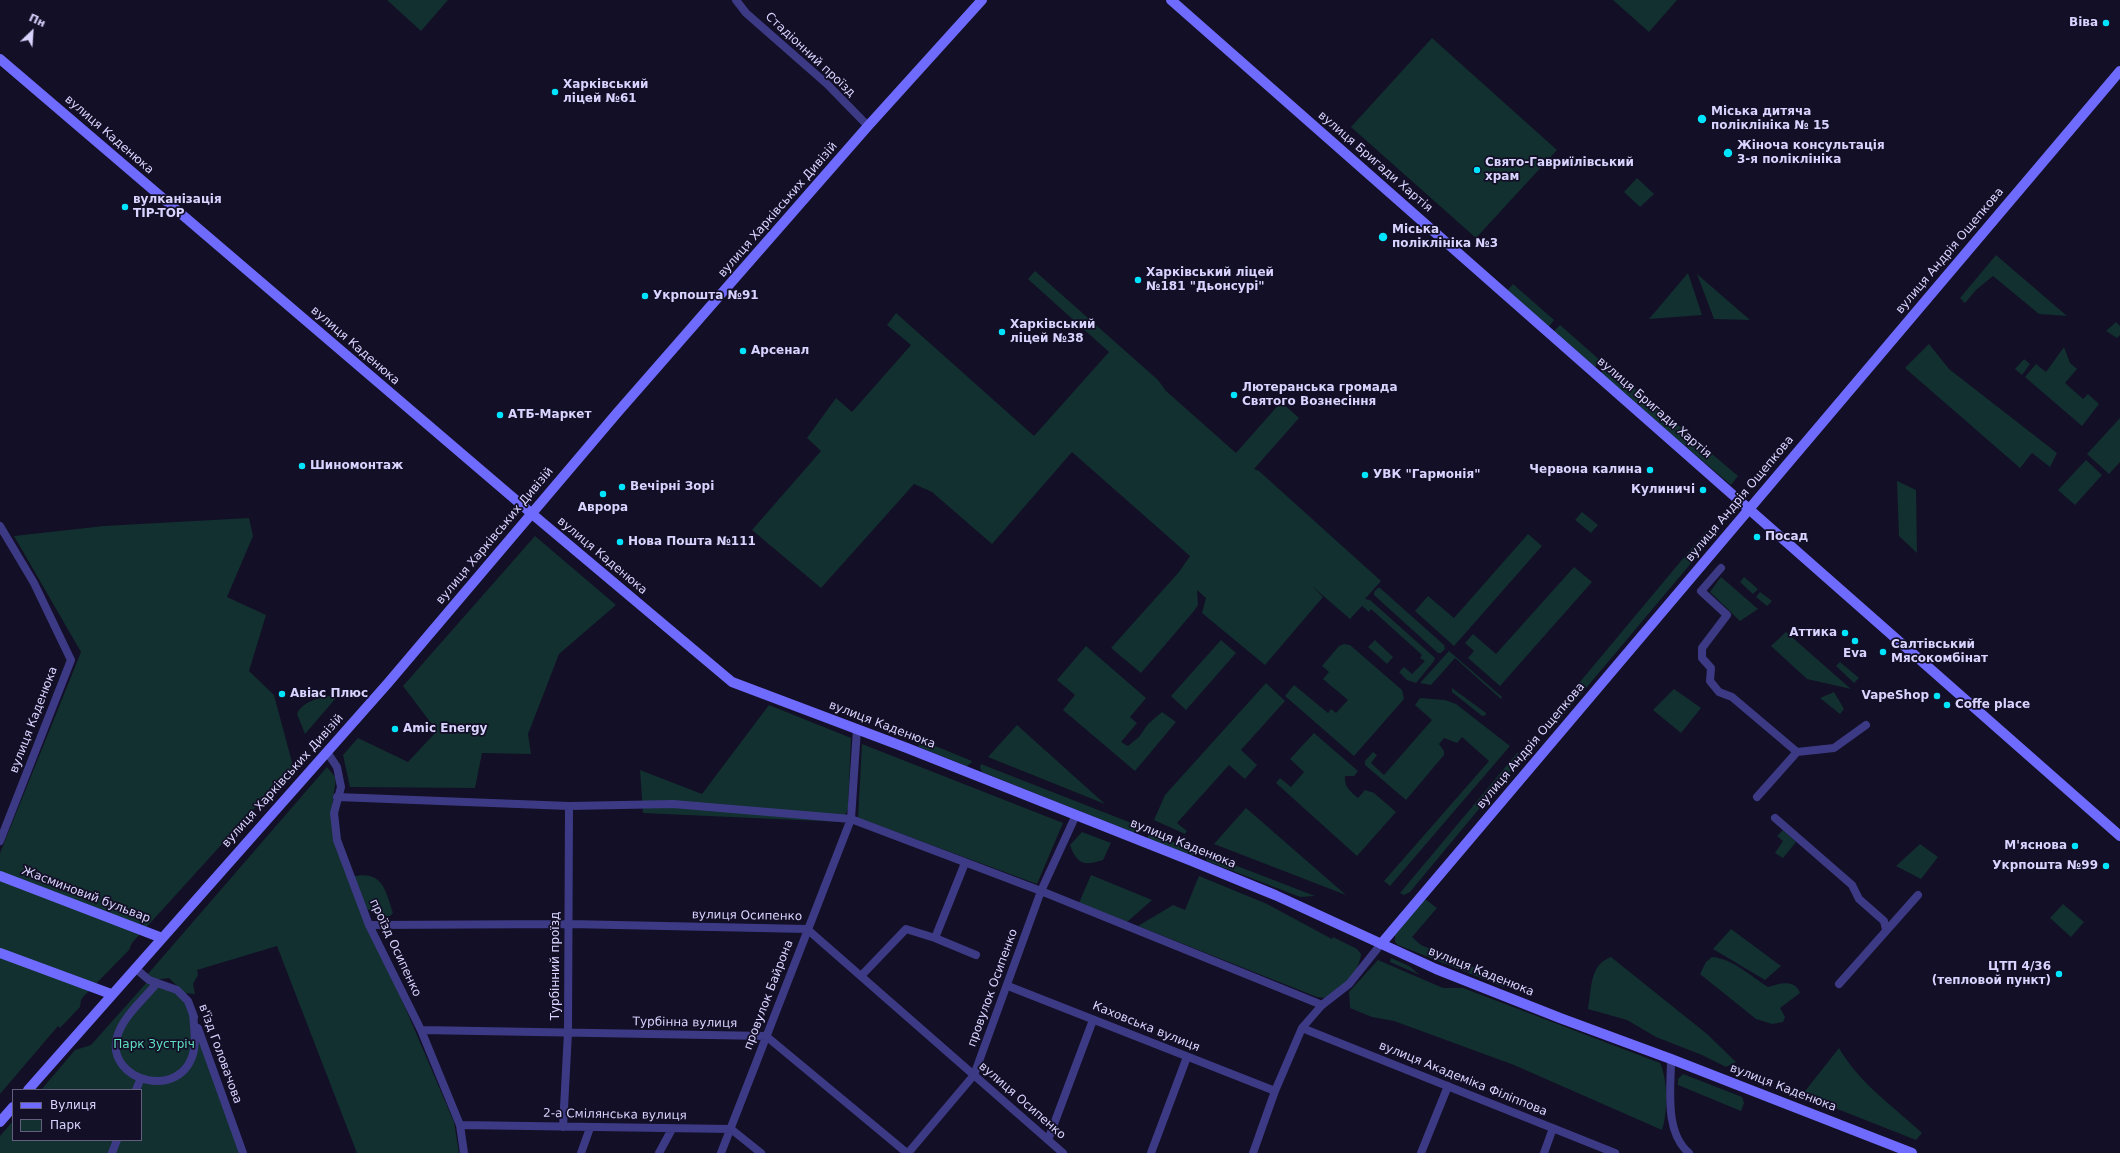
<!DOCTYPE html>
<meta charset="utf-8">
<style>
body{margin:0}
#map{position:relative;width:2120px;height:1153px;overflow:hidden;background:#130f26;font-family:"DejaVu Sans",sans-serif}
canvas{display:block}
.legend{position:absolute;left:12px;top:1089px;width:130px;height:52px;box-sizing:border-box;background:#130f26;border:1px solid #625e7d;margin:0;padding:5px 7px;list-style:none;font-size:12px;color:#d9d4ff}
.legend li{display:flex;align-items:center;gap:8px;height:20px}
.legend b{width:20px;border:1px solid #625e7d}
.north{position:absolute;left:12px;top:12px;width:40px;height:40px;-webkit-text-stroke:3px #130f26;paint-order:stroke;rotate:25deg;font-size:11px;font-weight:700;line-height:16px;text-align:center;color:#d9d4ff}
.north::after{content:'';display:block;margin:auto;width:14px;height:18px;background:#d9d4ff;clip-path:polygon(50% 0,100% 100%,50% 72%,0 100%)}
</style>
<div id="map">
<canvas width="2120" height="1153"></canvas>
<ul class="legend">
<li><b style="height:5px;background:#6f6bff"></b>Вулиця</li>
<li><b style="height:11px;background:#12302f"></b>Парк</li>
</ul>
<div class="north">Пн</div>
</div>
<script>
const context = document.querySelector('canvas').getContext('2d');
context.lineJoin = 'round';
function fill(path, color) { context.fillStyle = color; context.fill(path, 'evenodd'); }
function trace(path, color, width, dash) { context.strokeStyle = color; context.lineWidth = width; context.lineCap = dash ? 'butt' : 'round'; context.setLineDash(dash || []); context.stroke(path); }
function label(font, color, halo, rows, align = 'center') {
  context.font = font + ' "DejaVu Sans",sans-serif'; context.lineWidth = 3.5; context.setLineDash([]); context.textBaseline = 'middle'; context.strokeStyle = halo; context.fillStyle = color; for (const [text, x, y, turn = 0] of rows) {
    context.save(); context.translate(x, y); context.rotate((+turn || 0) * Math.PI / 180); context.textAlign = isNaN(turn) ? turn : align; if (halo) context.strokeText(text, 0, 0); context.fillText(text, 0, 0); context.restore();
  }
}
fill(new Path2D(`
 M387 0H448L421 31Z
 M1613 0H1677L1649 32Z
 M1432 38 1557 150 1476 238 1351 127Z
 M1637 178 1654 194 1640 207 1624 192Z
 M1996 255 2067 316 2039 314 1993 276 1976 290 1965 303 1960 298Z
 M1035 271 1158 380 1166 391 1236 453 1281 402 1299 418 1254 469 1259 471 1381 581 1365 599 1370 600 1435 658 1434 661 1416 683 1407 680 1399 672 1404 667 1412 674 1425 661 1420 658 1422 655 1371 609 1369 612 1362 606 1350 619 1312 586 1323 597 1265 665 1202 613 1206 598 1197 590 1198 605 1194 611 1141 673 1111 648 1179 572 1190 556 1072 452 992 544 932 492 914 484 821 588 752 530 821 451 807 438 836 398 852 412 911 345 887 325 896 313 1034 436 1109 352 1028 279Z
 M1688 273 1702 315 1649 319Z
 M1697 274 1750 320 1714 319Z
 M1513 284 1554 320 1548 328 1506 292Z
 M2116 322 2120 326V335L2117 338 2106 331Z
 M1560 325 1601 361 1594 368 1553 332Z
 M1929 344 1949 369 2057 453 2050 467 2032 453 2020 468 1905 368Z
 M2064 347 2070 363 2077 369 2065 383 2083 399 2088 394 2099 404 2082 426 2025 377 2036 364 2046 372Z
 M2024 359 2030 364 2022 375 2015 369Z
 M1607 365 1738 476 1731 485 1600 374Z
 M2120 418V462L2109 474 2087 454Z
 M2086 460 2102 475 2075 505 2058 490Z
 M1897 481 1916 490 1917 553 1899 536Z
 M1582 512 1598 525 1591 533 1575 520Z
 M249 518 253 536 227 597 266 615 249 671 274 695 293 766 132 943 129 950 83 997 81 1000 80 1007 60 1028 58 1026 0 1094V853L81 652 14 536 104 526Z
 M1706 531 1713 537 1550 731 1544 725Z
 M1528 534 1542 546 1454 646 1415 611 1428 596 1454 618Z
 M535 536 616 605 559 654 528 734 531 754 482 753 475 788 350 787 343 755 358 738 408 762 437 731 403 686Z
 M1574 567 1592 582 1500 686 1468 658 1474 651 1465 643 1473 634 1496 654Z
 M1721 577 1758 609 1740 621 1710 592Z
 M1744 577 1758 589 1753 594 1740 582Z
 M1378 588H1380L1444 645 1445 649 1441 653H1438L1374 595V592Z
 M1760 592 1772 601 1767 606 1756 597Z
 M1786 632 1851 689 1807 679 1771 646Z
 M1221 640 1236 653 1186 710 1171 696Z
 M1375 640 1393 657 1387 664 1368 647Z
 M1344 644 1350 645 1402 690 1404 699 1354 756 1285 696 1294 685 1328 713 1331 709 1336 713 1348 700 1323 679 1329 672 1322 666 1339 646Z
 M1086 646 1146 698 1130 717 1137 723 1121 742 1128 746 1139 737 1148 724 1162 712 1176 722 1135 771 1063 710 1075 695 1057 680Z
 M1449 651 1502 697 1501 699 1455 658 1431 685 1420 683Z
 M1840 662 1859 678 1854 683 1836 666Z
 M1266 683 1285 701 1241 750 1257 765 1245 779 1229 765 1177 823 1187 831 1185 834 1154 820 1165 795Z
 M1452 688 1486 713V715L1482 716 1452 692Z
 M1674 689 1701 708 1681 733 1653 710Z
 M1834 692 1844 709 1840 714 1820 698Z
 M329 696 336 698 305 734 297 714C302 702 318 698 329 696Z
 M1420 698 1445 700 1456 704 1510 746 1390 886 1384 881 1489 761 1462 737 1457 743 1444 738 1439 744 1444 751V755L1406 800 1365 765V761L1373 752 1377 755 1371 763 1384 775 1432 720 1415 705Z
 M769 705 851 738 848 809 842 822 643 813 640 770 702 794Z
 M1017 725 1105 804 988 757Z
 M1314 733 1358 771 1354 776H1345C1344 787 1350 791 1358 798L1365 790 1374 793 1396 812 1357 856 1276 783 1280 778 1291 787 1304 772 1290 759Z
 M918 739 972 761 971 763 967 766 919 747Z
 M862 744 1063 823 1037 884 858 818Z
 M1518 752 1520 759 1518 762 1410 892 1404 895 1400 893Z
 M981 764 1139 826 1135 833 982 772 980 768Z
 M327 767 336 778 332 807 350 877C382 869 385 888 393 913L390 916 378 917 361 904 454 1122 459 1153H357L277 946 197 970 198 975 193 984 195 994 184 993 169 978 155 980 147 975Z
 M1246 808 1346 895 1214 844Z
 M1783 830 1796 842 1783 858 1775 853 1783 841 1777 836Z
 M1082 832 1111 843 1103 860C1085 866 1077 865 1070 845Z
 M1148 832 1196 851 1192 856 1148 839Z
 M1920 844 1938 857 1921 879 1896 866Z
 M1206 854 1315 896 1300 897 1207 861Z
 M1091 875 1152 900 1127 922 1079 903Z
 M1199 876 1267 904 1332 939 1333 937 1357 949 1361 954C1359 974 1341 988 1325 998L1317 997 1138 926 1173 905 1185 910Z
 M1425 899 1437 908 1412 937 1421 945 1506 981 1504 987 1398 945 1395 942V935Z
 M2063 904 2084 922 2071 937 2050 918Z
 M1731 929 1781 966 1765 980 1713 949Z
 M1611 957 1707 1034 1736 1062 1726 1067 1702 1055 1656 1037 1627 1020 1588 1009C1592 988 1589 965 1611 957Z
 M1712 957C1734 959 1750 976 1768 987 1780 983 1795 979 1800 993L1780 1008 1785 1017 1783 1022 1772 1024 1756 1019 1700 974 1706 962Z
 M1391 958 1409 966 1420 975 1390 962Z
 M1378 960 1443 988H1463L1660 1063C1668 1080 1668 1113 1662 1130L1514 1065 1394 1021 1372 1017 1350 1008 1349 992Z
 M149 980 177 990 188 1001 243 1153H0V1136L13 1121V1140H141V1090H41L75 1050 91 1045Z
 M1839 1048C1859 1083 1893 1106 1922 1133L1916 1140 1802 1095Z
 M1683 1074 1742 1097 1744 1103 1741 1111 1678 1085V1079Z`), '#12302f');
trace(new Path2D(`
 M736 0 746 13 827 84 868 126
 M0 526 34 583 71 660 0 841
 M1721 568 1701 591 1727 615 1702 648V658L1711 668 1710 681 1719 692 1732 697 1797 752
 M327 752 337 767 341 787 334 813 337 840 369 925 421 1030 460 1125 464 1153
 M337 797 569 806 673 804 851 819 1041 891 1322 1005
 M1757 797 1797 752 1834 748 1866 725
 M1775 818 1852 885 1859 899 1884 921 1886 930
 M369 925 569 924 807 929 1063 1153
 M935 938 976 955
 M135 968 149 980 177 990 188 1001 194 1017
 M861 976 906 929 935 938 965 863
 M157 983C144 999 123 1016 117 1037 105 1081 183 1103 194 1050 196 1038 194 1026 193 1014
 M1839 984 1918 895
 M1008 986 1275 1091
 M198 1028 243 1153
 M1302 1028 1615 1153
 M421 1030 766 1036 907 1153
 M1671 1059C1671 1088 1664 1132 1689 1153
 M136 1090 141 1078
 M460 1125 731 1129 761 1153
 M563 1127 568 1032 569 806
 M1048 1140 1093 1020
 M112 1153 117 1140
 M581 1153 590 1128
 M659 1153 672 1129
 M721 1153 851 819 857 729
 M908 1153 974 1075 1041 891 1076 815
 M1151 1153 1187 1057
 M1253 1153 1275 1091 1302 1028 1322 1005 1349 984 1381 944
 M1421 1153 1448 1086
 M1544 1153 1553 1128`), '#3d3a85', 8);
trace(new Path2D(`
 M1171 0 2120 836
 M0 59 531 513 732 682 907 748 1192 861 1275 895 1436 969 1560 1018 1671 1059 1912 1153
 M0 876 162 938
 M1381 944 2120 71
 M0 953 111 994
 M28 1090 388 683 617 413 868 126 982 0
 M0 1122 13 1107`), '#6f6bff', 10);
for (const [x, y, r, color] of [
 [2106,23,4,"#00e5ff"],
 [555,92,4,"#00e5ff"],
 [1702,119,5,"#00e5ff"],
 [1728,153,5,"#00e5ff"],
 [1477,170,4,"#00e5ff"],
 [125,207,4,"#00e5ff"],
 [1383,237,5,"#00e5ff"],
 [1138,280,4,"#00e5ff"],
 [645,296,4,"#00e5ff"],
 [1002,332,4,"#00e5ff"],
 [743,351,4,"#00e5ff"],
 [1234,395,4,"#00e5ff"],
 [500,415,4,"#00e5ff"],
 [302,466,4,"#00e5ff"],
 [1650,470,4,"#00e5ff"],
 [1365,475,4,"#00e5ff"],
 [622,487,4,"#00e5ff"],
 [1703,490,4,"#00e5ff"],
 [603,494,4,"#00e5ff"],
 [1757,537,4,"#00e5ff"],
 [620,542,4,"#00e5ff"],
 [1845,633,4,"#00e5ff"],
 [1855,641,4,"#00e5ff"],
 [1883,652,4,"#00e5ff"],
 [282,694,4,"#00e5ff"],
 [1937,696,4,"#00e5ff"],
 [1947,705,4,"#00e5ff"],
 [395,729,4,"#00e5ff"],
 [2075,846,4,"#00e5ff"],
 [2106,866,4,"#00e5ff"],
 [2059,974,4,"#00e5ff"]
]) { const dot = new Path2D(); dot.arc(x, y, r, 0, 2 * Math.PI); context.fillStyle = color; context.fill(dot); trace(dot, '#130f26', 1.5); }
label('bold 12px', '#d9d4ff', '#130f26', [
 ["Віва",2098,23,"right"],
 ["Харківський",563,85],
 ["ліцей №61",563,99],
 ["Міська дитяча",1711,112],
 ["поліклініка № 15",1711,126],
 ["Жіноча консультація",1737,146],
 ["3-я поліклініка",1737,160],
 ["Свято-Гавриїлівський",1485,163],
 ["храм",1485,177],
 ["вулканізація",133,200],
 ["TIP-TOP",133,214],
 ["Міська",1392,230],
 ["поліклініка №3",1392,244],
 ["Харківський ліцей",1146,273],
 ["№181 \"Дьонсурі\"",1146,287],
 ["Укрпошта №91",653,296],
 ["Харківський",1010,325],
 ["ліцей №38",1010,339],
 ["Арсенал",751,351],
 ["Лютеранська громада",1242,388],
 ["Святого Вознесіння",1242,402],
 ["АТБ-Маркет",508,415],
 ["Шиномонтаж",310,466],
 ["Червона калина",1642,470,"right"],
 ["УВК \"Гармонія\"",1373,475],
 ["Вечірні Зорі",630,487],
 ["Кулиничі",1695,490,"right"],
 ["Аврора",603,508,"center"],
 ["Посад",1765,537],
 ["Нова Пошта №111",628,542],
 ["Аттика",1837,633,"right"],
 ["Салтівський",1891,645],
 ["Мясокомбінат",1891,659],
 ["Eva",1855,654,"center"],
 ["Авіас Плюс",290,694],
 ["VapeShop",1929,696,"right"],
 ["Coffe place",1955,705],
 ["Amic Energy",403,729],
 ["М'яснова",2067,846,"right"],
 ["Укрпошта №99",2098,866,"right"],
 ["ЦТП 4/36",2051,967,"right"],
 ["(тепловой пункт)",2051,981,"right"]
], 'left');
label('12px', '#d9d4ff', '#130f26', [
 ["Стадіонний проїзд",810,55,43],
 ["вулиця Каденюка",109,135,41],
 ["вулиця Бригади Хартія",1375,162,41],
 ["вулиця Харківських Дивізій",778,210,-49],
 ["вулиця Андрія Ощепкова",1950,251,-50],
 ["вулиця Каденюка",355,346,41],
 ["вулиця Бригади Хартія",1654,408,41],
 ["вулиця Андрія Ощепкова",1740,499,-50],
 ["вулиця Харківських Дивізій",495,536,-50],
 ["вулиця Каденюка",602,556,40],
 ["вулиця Каденюка",34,720,-69],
 ["вулиця Каденюка",882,725,21],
 ["вулиця Андрія Ощепкова",1531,746,-50],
 ["вулиця Харківських Дивізій",283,781,-48],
 ["вулиця Каденюка",1183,844,22],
 ["Жасминовий бульвар",86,895,21],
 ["вулиця Осипенко",747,916,1],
 ["проїзд Осипенко",395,948,65],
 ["Турбінний проїзд",556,966,-90],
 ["вулиця Каденюка",1481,972,22],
 ["провулок Осипенко",993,988,-70],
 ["провулок Байрона",769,995,-69],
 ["Турбінна вулиця",685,1023,1],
 ["Каховська вулиця",1146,1027,22],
 ["в'їзд Головачова",220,1054,70],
 ["вулиця Академіка Філіппова",1463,1079,22],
 ["вулиця Каденюка",1783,1088,21],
 ["вулиця Осипенко",1022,1101,41],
 ["2-а Смілянська вулиця",615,1115,1]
]);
label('12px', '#5fe0c0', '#130f26', [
 ["Парк Зустріч",154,1045]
]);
</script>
